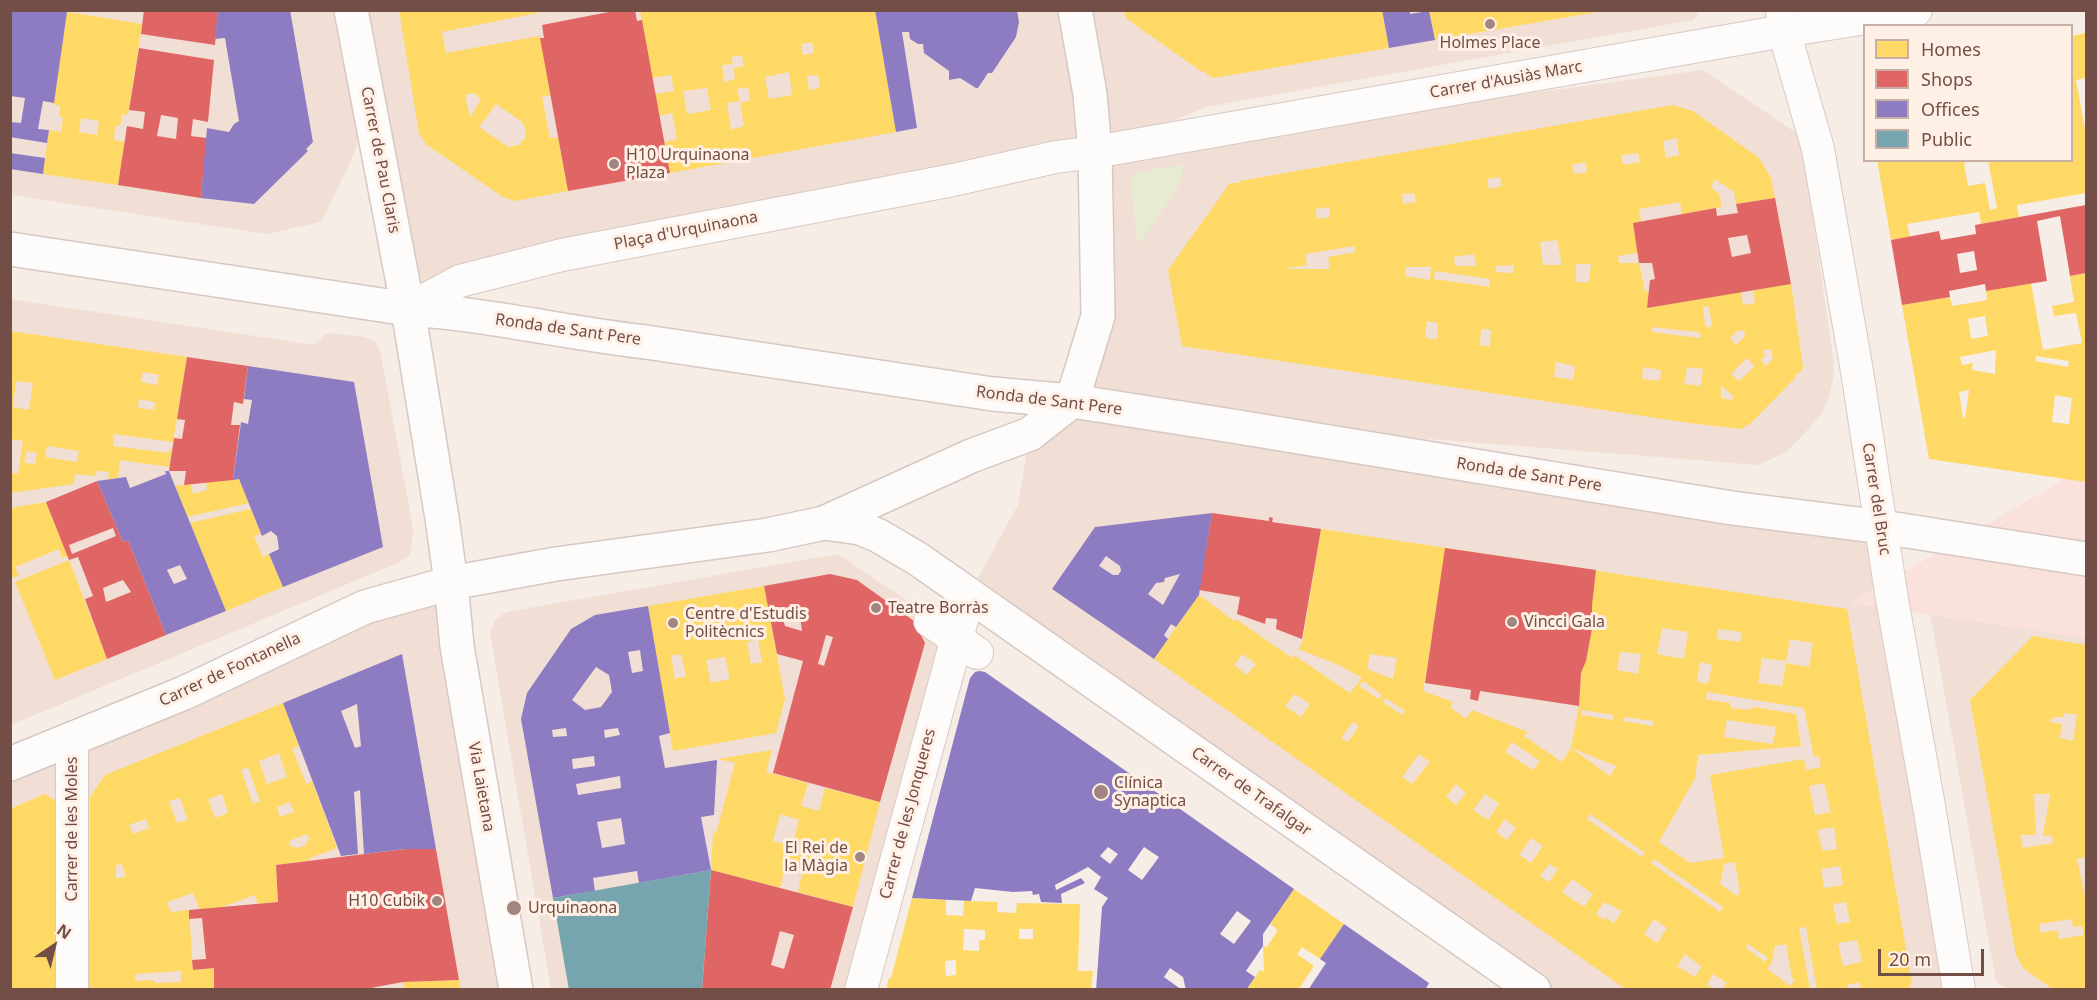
<!DOCTYPE html>
<meta charset="utf-8">
<style>
body{margin:0}
#map{position:relative;width:2097px;height:1000px;overflow:hidden;background:#f6ede6;font-family:"Noto Sans",sans-serif}
canvas{display:block}
.frame{position:absolute;inset:0;border:12px solid #734e47;pointer-events:none}
.legend{position:absolute;left:1863px;top:24px;width:210px;height:138px;box-sizing:border-box;background:#fff0e6;border:2px solid #c7afa6;margin:0;padding:8px 10px;list-style:none;font-size:18px;color:#734e47}
.legend li{display:flex;align-items:center;gap:12px;height:30px}
.legend b{width:30px;border:2px solid #c7afa6}
.north{position:absolute;left:24px;top:916px;width:60px;height:60px;-webkit-text-stroke:4px #fff0e6;paint-order:stroke;rotate:35deg;font-size:16px;font-weight:700;line-height:24px;text-align:center;color:#734e47}
.north::after{content:'';display:block;margin:auto;width:21px;height:27px;background:#734e47;clip-path:polygon(50% 0,100% 100%,50% 72%,0 100%)}
.scale{position:absolute;left:1878px;top:949px;width:106px;height:27px;box-sizing:border-box;border:3px solid #734e47;border-top:0;padding-left:8px;font-size:18px;line-height:21px;white-space:nowrap;color:#734e47;-webkit-text-stroke:4px #fff0e6;paint-order:stroke}
</style>
<div id="map">
<canvas width="2097" height="1000"></canvas>
<div class="frame"></div>
<ul class="legend">
<li><b style="height:16px;background:#ffd966"></b>Homes</li>
<li><b style="height:16px;background:#e06666"></b>Shops</li>
<li><b style="height:16px;background:#8e7cc3"></b>Offices</li>
<li><b style="height:16px;background:#76a5af"></b>Public</li>
</ul>
<div class="north">N</div>
<div class="scale">20 m</div>
</div>
<script>
const context = document.querySelector('canvas').getContext('2d');
context.lineJoin = 'round';
function fill(path, color) { context.fillStyle = color; context.fill(path, 'evenodd'); }
function trace(path, color, width, dash) { context.strokeStyle = color; context.lineWidth = width; context.lineCap = dash ? 'butt' : 'round'; context.setLineDash(dash || []); context.stroke(path); }
function label(font, color, halo, rows, align = 'center') {
  context.font = font + ' "Noto Sans",sans-serif'; context.lineWidth = 6; context.setLineDash([]); context.textBaseline = 'middle'; context.strokeStyle = halo; context.fillStyle = color; for (const [text, x, y, turn = 0] of rows) {
    context.save(); context.translate(x, y); context.rotate((+turn || 0) * Math.PI / 180); context.textAlign = isNaN(turn) ? turn : align; if (halo) context.strokeText(text, 0, 0); context.fillText(text, 0, 0); context.restore();
  }
}
fill(new Path2D(`
 M10 11H1700L1693 20 1206 107 1098 151 1703 70 1801 136 1833 357 1834 375 1829 397 1820 416 1788 451 1759 465 1214 422 1882 527 1959 989H1534L969 594 1018 505 1030 434 1072 401 1096 322 1095 152 548 259 408 309 368 103 353 157 321 222 266 234 11 195Z
 M10 299 314 345 327 333 364 337 374 341 380 350 413 528 412 545 410 554 400 562 11 725Z
 M838 554 943 625 844 989H551L490 633 494 621 506 612Z
 M451 583 516 989 11 990V764Z
 M1926 590 2086 604V989H2009L1996 982Z`), '#f1dfd5');
fill(new Path2D(`
 M2086 467V638L1850 603Z`), '#fae1dc');
fill(new Path2D(`
 M1184 165 1178 188 1141 242H1137L1131 182 1132 176 1137 172Z`), '#e6ebd1');
fill(new Path2D(`
 M399 10H552L442 32 446 53 540 36 551 95 542 97 550 138 558 137 568 191 515 201 503 197 427 145 419 134ZM475 93 481 100 470 117 465 95ZM496 104 521 121 524 125 526 132 525 138 519 145 508 147 479 127Z
 M640 10H875L896 132 670 173 664 142 677 139 672 113 659 116 655 94 674 91 671 75 652 78ZM812 42 814 53 803 55 801 44ZM742 55 744 66 734 68 735 79 724 82 722 65 733 64 731 57ZM789 72 792 95 769 99 765 77ZM818 75 820 88 809 90 807 76ZM748 87 750 101 740 103 744 126 731 130 727 103 740 101 737 89ZM707 88 711 110 687 114 683 91Z
 M1123 10H1382L1389 48 1214 78 1209 76 1204 71 1202 72 1127 19Z
 M1429 10H1596L1597 12 1435 40Z
 M67 12 142 24 128 115 122 114 120 126H115L114 140 125 142 118 185 43 174 49 130 61 132 63 117H59L60 106 53 104ZM81 118 99 121 97 135 79 132Z
 M2086 33V78L2076 80 2086 134V193L2017 205 2019 217 1981 224 1979 212 1907 224 1910 237 1891 240 1877 160H1972L1964 163 1968 186 1985 183 1990 210 1997 208 1988 160H2072V36Z
 M1672 105 1693 111 1759 158 1771 178 1775 198 1736 204 1734 192 1715 179 1711 187 1719 194 1722 207 1682 214 1680 202 1639 209 1641 221 1633 223 1638 253 1618 256 1619 263H1639L1645 291 1649 292 1647 308 1741 292 1743 305 1755 303 1753 290 1791 284 1803 367 1801 371 1795 375V378L1752 422 1742 429 1689 423 1182 346 1168 270 1230 183H1239L1240 181ZM1677 138 1679 155 1666 158 1663 141ZM1638 153 1640 162 1623 165 1621 155ZM1585 162 1587 172 1574 174 1572 165ZM1500 177 1502 186 1489 189 1487 179ZM1414 193 1416 202 1403 204 1402 194ZM1329 207 1330 217 1317 219 1315 209ZM1557 240 1562 265H1543L1540 242ZM1354 246 1356 252 1328 257 1330 269H1284L1307 265 1305 254ZM1474 254 1476 266H1455L1454 257ZM1576 264H1591L1589 282H1576ZM1514 265V273L1496 272V266ZM1406 267H1431L1430 280 1405 276ZM1435 271 1490 279V287L1434 279ZM1709 306 1712 325 1709 328 1705 325 1703 307ZM1427 321 1438 323 1437 339 1425 338ZM1652 327 1698 332 1702 336 1700 338 1652 332ZM1481 329 1491 330 1490 347 1480 345ZM1744 330 1745 336 1736 345 1730 338 1737 331ZM1771 349 1773 359 1766 366 1761 360 1765 356 1763 350ZM1747 358 1755 366 1739 381 1731 374ZM1556 362 1575 366 1573 380 1554 377ZM1643 367 1661 370 1660 381 1642 379ZM1687 367 1703 369 1701 386 1684 384ZM1721 385 1734 397 1732 400 1721 398Z
 M2086 273V482L1929 459 1902 305 1950 297 1952 306 1987 300 1986 291 2031 283 2043 350 2082 343 2076 313 2054 316 2052 306 2074 302 2070 276ZM1985 316 1988 336 1971 339 1968 319ZM1996 350 1995 374 1972 370 1973 363 1962 365 1960 357ZM2036 356 2069 361 2068 367 2035 361ZM1969 390 1965 418H1963L1959 392ZM2055 395 2072 398 2069 424 2052 422Z
 M10 331 187 357 173 442 114 434 113 446 169 453 170 449H172L169 467 120 460 118 478 108 479 109 472 96 471 95 476 75 474 74 484 10 493V473L18 474 23 441 10 439ZM143 372 159 375 157 385 141 382ZM16 381 33 383 29 410 13 407ZM139 399 155 402 154 410 138 408ZM47 446 79 451 77 462 45 457ZM27 451 37 453 35 464 24 463Z
 M239 479 249 503 187 517 175 486 191 484 193 494 207 490 206 482Z
 M46 502 68 556 62 558 59 549 15 567 19 576 13 578 10 572V508Z
 M251 509 261 534 254 536 263 557 269 554 283 587 226 611 190 523Z
 M1321 529 1847 609 1912 983 1907 990H1861L1860 982 1847 985 1848 990H1817L1806 927 1799 928 1810 990H1722L1727 983 1713 974 1707 984 1715 990H1627L1154 659 1199 595 1234 621 1236 619 1292 658 1294 655 1350 693 1362 678 1341 666 1298 649 1302 644ZM1592 605 1591 631 1586 661 1581 673ZM1662 628 1688 632 1684 659 1657 654ZM1718 629 1742 632 1740 642 1717 639ZM1432 638 1437 639 1436 647 1581 673 1579 706 1571 748 1616 766 1610 776 1571 748 1562 762 1524 736 1528 732 1472 710 1466 719 1450 707 1453 702 1423 691ZM1790 639 1813 643 1809 667 1786 663 1782 686 1758 683 1762 658 1786 661ZM1620 652 1641 654 1638 674 1617 670ZM1242 654 1256 664 1247 675 1234 665ZM1370 654 1397 658 1393 679 1367 669ZM1700 662 1712 665 1708 684 1697 682ZM1363 681 1382 695 1379 699 1359 686ZM1707 692 1804 708 1814 757 1819 756 1821 767 1806 770 1804 759 1710 775 1724 858 1690 863 1659 842 1695 778 1698 755 1801 746 1796 714 1754 707 1748 710 1732 708 1729 703 1706 699ZM1295 694 1310 704 1301 717 1285 706ZM1386 698 1405 711 1402 715 1383 702ZM1582 710 1614 715 1613 720 1581 715ZM1624 717 1654 721 1653 726 1623 721ZM1727 720 1776 727 1773 744 1724 737ZM1353 722 1359 726 1348 742 1341 738ZM1512 742 1540 761 1533 770 1505 752ZM1419 754 1430 762 1412 784 1402 777ZM1824 783 1831 812 1815 815 1809 786ZM1456 784 1466 793 1456 805 1446 797ZM1485 794 1499 804 1488 820 1473 810ZM1590 814 1645 853 1642 857 1587 819ZM1505 819 1516 828 1507 840 1496 832ZM1834 827 1837 849 1823 851 1817 830ZM1531 838 1543 846 1531 863 1519 855ZM1654 859 1723 907 1720 912 1651 863ZM1735 862 1740 892 1737 896 1720 884 1724 864ZM1549 864 1558 869 1549 882 1540 876ZM1840 866 1843 885 1824 888 1821 869ZM1572 879 1593 894 1584 907 1562 892ZM1604 902 1622 911 1614 923 1606 918 1605 920 1596 914ZM1846 902 1850 922 1837 924 1833 904ZM1654 919 1667 928 1657 943 1644 934ZM1857 940 1862 962 1843 966 1838 943ZM1748 944 1768 958 1765 962 1745 947ZM1786 944 1792 978 1795 980 1790 986 1767 969 1772 962 1775 946ZM1685 954 1702 967 1695 977 1677 966Z
 M69 560 107 659 55 680 15 582Z
 M764 586 785 699 776 733 673 751 648 606ZM758 639 762 662 751 664 747 642ZM681 654 686 676 675 679 671 656ZM725 657 730 679 711 683 706 660Z
 M2033 636 2086 645V857L2077 859 2086 901V990H2054L2024 969 2016 955 1970 700ZM2064 713 2077 715 2073 741 2060 738 2062 724 2049 722 2054 717H2063ZM2034 794H2050L2043 836 2052 835 2053 843 2023 848 2020 835H2036ZM2072 919 2073 927 2082 926 2084 935 2059 939 2057 930 2041 933 2039 924Z
 M283 703 299 746 292 748 306 784 312 781 337 848 310 858 311 860 276 865 278 902 258 904 255 895 222 907 200 910 193 893 167 902 171 912 189 910 193 970 214 968V990H83V920H90V797L105 775ZM279 753 287 777 267 784 259 761ZM248 767 260 801 253 804 241 770ZM222 794 228 813 215 818 208 799ZM180 798 188 820 177 823 169 801ZM290 802 294 812 280 817 277 807ZM146 819 149 828 133 834 129 825ZM307 834 309 839 306 845 298 848 290 846 289 841ZM121 863 126 876 116 879V866ZM181 971V982L155 983 154 980 135 981V974Z
 M772 750 766 772 808 783 801 806 819 811 825 788 880 802 853 907 798 892 803 869 786 864 780 888 711 870 713 832 716 834 735 763 718 759ZM780 814 799 820 792 846 773 841Z
 M45 794 60 803 61 990H10V809Z
 M1294 889 1344 924 1320 959 1302 947 1297 954 1314 966 1298 990H1246L1260 970 1264 972 1263 946 1267 947 1278 930 1270 924Z
 M912 898 946 900V915L963 916 964 901 998 902 997 912 1016 913 1017 903 1080 904 1078 971H1093L1091 990H886L889 978H891ZM964 929 985 930V940H979V951L963 950ZM1019 929H1033V939H1019ZM956 960V975L946 976 945 961Z
 M459 980 461 990H404L403 982Z`), '#ffd966');
fill(new Path2D(`
 M144 10 218 11 215 45 141 34Z
 M619 10H635L637 21 642 20 670 173 568 191 540 38H544L542 25Z
 M139 48 214 60 208 122 193 119 191 136 207 138 201 198 118 185 127 126 143 129 145 112 129 110ZM161 115 178 118 176 139 157 136Z
 M1775 198 1791 284 1647 308 1650 280 1655 279 1652 263H1639L1633 223 1716 208 1717 216 1738 213 1736 204ZM1747 235 1751 253 1732 257 1728 238Z
 M2086 205V273L2070 276 2060 216 2037 221 2047 281 1986 291 1985 284 1949 291 1950 297 1902 305 1891 240 1939 231 1941 240 1976 234 1975 225ZM1974 251 1977 270 1960 273 1957 254Z
 M187 357 248 366 243 404 234 402 231 425H240L233 480 184 485 186 471H169L174 438 182 439 185 420 177 419Z
 M97 481 123 542 128 540 166 635 107 659 85 599 93 596 78 557 69 560 46 502ZM113 528 116 536 72 554 69 545ZM123 580 131 592 106 602 103 588Z
 M1212 513 1269 521V517L1273 518 1272 522 1321 529 1302 639 1276 629 1277 619 1266 618 1265 624 1237 614 1240 597 1199 590Z
 M1445 548 1596 570 1592 605V629L1586 661 1581 673 1579 706 1480 691 1478 701 1470 699 1471 690 1425 683Z
 M830 574 857 580 914 621 925 643 880 802 773 773 803 661 777 654 764 586ZM800 616 802 631 785 626 783 619ZM826 635 833 637 824 666 818 664Z
 M405 849H436L459 980 403 982 360 990H214V968L193 970 192 960 206 959 202 918 189 919V910L278 902 276 865Z
 M711 870 853 907 830 990H702ZM780 931 794 935 784 969 771 965Z`), '#e06666');
fill(new Path2D(`
 M10 10 67 12 54 103 43 101 38 129 49 130 47 143 10 137V122L21 123 25 98 10 96Z
 M218 10H290L313 142 306 149 308 151 254 204 201 198 207 128 229 132 234 124 239 121 225 38 215 39Z
 M875 10H1017L1019 22 1016 37 992 73H988L978 88H976L960 78 949 80V71L924 53 923 44H918L910 39 909 32H902L917 128 896 132Z
 M1382 10H1410V14L1429 11 1435 40 1389 48Z
 M10 153 45 158 43 174 10 169Z
 M248 366 354 382 383 547 283 587 269 554 279 549 277 536 271 531 262 536 239 479 233 480 241 422 248 424 252 400 244 399Z
 M165 471H169L175 486 226 611 166 635 128 540 123 542 97 481 126 477 130 488 166 474ZM180 565 187 579 174 584 167 570Z
 M1212 513 1199 595 1176 627 1171 624 1164 635 1168 639 1154 659 1052 589 1095 527ZM1106 556 1120 566 1121 571 1118 575H1113L1099 566ZM1180 574 1163 605 1148 594 1156 583 1164 582 1165 578Z
 M648 606 670 733 659 736 665 768 717 760 714 815 701 817 711 870 639 883 637 871 593 878 595 891 553 898 521 719 527 693 571 629 595 615ZM640 650 643 671 632 673 628 652ZM596 667 609 675 612 692 601 707 585 710 572 700ZM566 728 567 736 553 737 552 730ZM618 728 620 735 605 738 604 730ZM594 756 595 766 573 769 572 759ZM620 776 621 788 578 795 576 784ZM621 818 625 844 602 848 597 822Z
 M402 654 436 849H405L364 854 360 790 354 792 358 854 341 856 283 703ZM357 704 361 746 355 748 341 711Z
 M979 671 985 672 1294 889 1263 934V946L1246 971 1255 977 1246 990H1186L1183 977 1170 968 1164 977 1182 990H1096L1102 907 1108 898 1094 889 1101 877 1088 867 1055 885 1056 890 1081 878 1085 883 1061 894 1062 903 1041 902 1039 894 1033 895 1032 891 1013 892 975 888 971 901 912 898 970 678 975 672ZM1108 847 1118 854 1110 864 1100 856ZM1144 847 1159 857 1142 880 1128 870ZM1237 911 1251 921 1234 944 1220 934Z
 M1344 924 1429 983 1425 990H1308L1326 963 1320 959Z`), '#8e7cc3');
fill(new Path2D(`
 M711 870 702 990H569L553 898Z`), '#76a5af');
const street = new Path2D(`
 M1782 11 1784 31 1818 149 1857 371 1892 599 1929 806 1959 990
 M408 309 460 281 562 255 953 180 1056 157 1095 152 1784 31 1916 10
 M930 621 977 653
 M72 740V990
 M861 990 969 594`);
const secondary = new Path2D(`
 M351 10 408 309 442 518 451 583 457 646 516 990
 M10 249 408 309C488 314 566 333 646 342L993 394 1072 401 1226 425 1732 508 1882 527 2086 559
 M824 523 860 528 879 536 918 559 1534 990
 M10 764 184 693 365 607 451 583 556 564 768 535 824 523 971 456 1030 434 1072 401 1098 316 1095 152 1090 94 1075 10`);
trace(street, '#d7c9c4', 34);
trace(secondary, '#d6c8c3', 36);
trace(street, '#fefcfb', 32);
trace(secondary, '#fefcfb', 33);
for (const [x, y, r, color] of [
 [1490,24,6,"#a1867f"],
 [614,164,6,"#a1867f"],
 [876,608,6,"#a1867f"],
 [1512,622,6,"#a1867f"],
 [673,623,6,"#a1867f"],
 [1101,792,8,"#a1867f"],
 [860,857,6,"#a1867f"],
 [437,901,6,"#a1867f"],
 [514,908,8,"#a1867f"]
]) { const dot = new Path2D(); dot.arc(x, y, r, 0, 2 * Math.PI); context.fillStyle = color; context.fill(dot); trace(dot, '#fff0e6', 2); }
label('16px', '#734e47', '#fff0e6', [
 ["Holmes Place",1490,43,"center"],
 ["H10 Urquinaona",626,155],
 ["Plaza",626,173],
 ["Teatre Borràs",888,608],
 ["Centre d'Estudis",685,614],
 ["Politècnics",685,632],
 ["Vincci Gala",1524,622],
 ["Clínica",1114,783],
 ["Synaptica",1114,801],
 ["El Rei de",848,848,"right"],
 ["la Màgia",848,866,"right"],
 ["H10 Cubik",425,901,"right"],
 ["Urquinaona",528,908]
], 'left');
label('16px', '#734e47', '#fff0e6', [
 ["Carrer d'Ausiàs Marc",1506,80,-10],
 ["Carrer de Pau Claris",380,160,79],
 ["Plaça d'Urquinaona",686,231,-11],
 ["Ronda de Sant Pere",568,330,8],
 ["Ronda de Sant Pere",1049,401,7],
 ["Ronda de Sant Pere",1529,475,9],
 ["Carrer del Bruc",1876,499,81],
 ["Carrer de Fontanella",230,670,-25],
 ["Via Laietana",481,787,80],
 ["Carrer de Trafalgar",1251,792,35],
 ["Carrer de les Jonqueres",908,814,-75],
 ["Carrer de les Moles",72,829,-90]
]);
</script>
